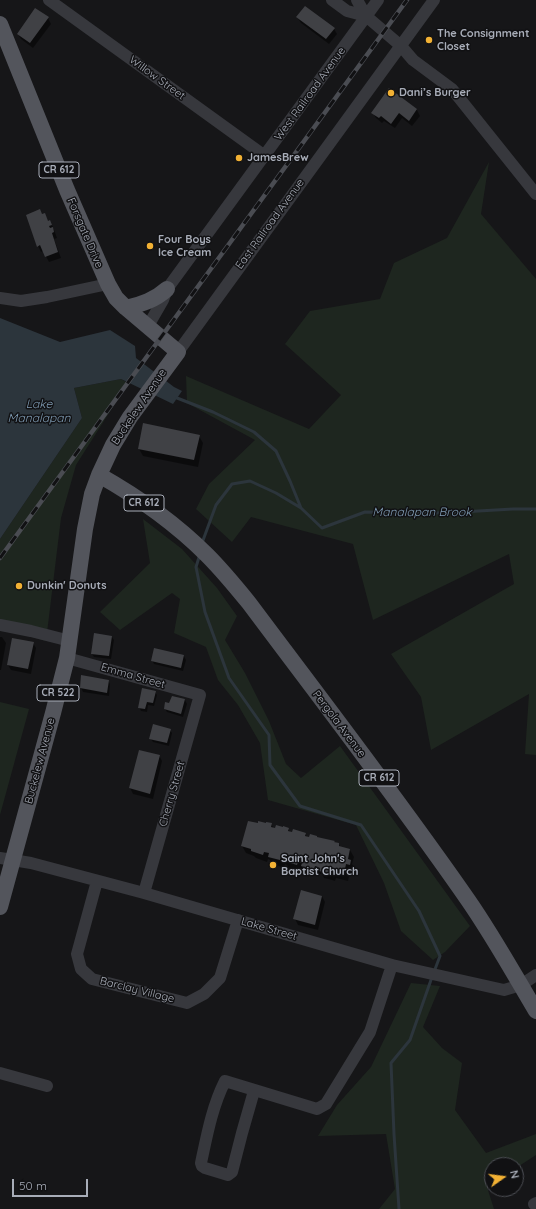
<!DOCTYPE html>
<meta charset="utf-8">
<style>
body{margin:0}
#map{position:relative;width:536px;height:1209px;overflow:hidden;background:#161618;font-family:Quicksand,sans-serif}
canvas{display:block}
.north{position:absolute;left:484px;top:1157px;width:40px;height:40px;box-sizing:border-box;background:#111113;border:1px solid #4d4f55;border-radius:50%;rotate:76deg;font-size:11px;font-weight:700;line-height:16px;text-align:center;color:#a8adb8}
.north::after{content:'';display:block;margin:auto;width:14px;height:18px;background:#f2b134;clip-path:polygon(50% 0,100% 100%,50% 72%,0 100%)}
.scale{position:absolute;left:12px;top:1179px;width:76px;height:18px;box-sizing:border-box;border:2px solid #a8adb8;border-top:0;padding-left:5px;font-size:12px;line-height:14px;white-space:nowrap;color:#a8adb8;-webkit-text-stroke:3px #111113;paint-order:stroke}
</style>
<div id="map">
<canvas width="536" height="1209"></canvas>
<div class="north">N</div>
<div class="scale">50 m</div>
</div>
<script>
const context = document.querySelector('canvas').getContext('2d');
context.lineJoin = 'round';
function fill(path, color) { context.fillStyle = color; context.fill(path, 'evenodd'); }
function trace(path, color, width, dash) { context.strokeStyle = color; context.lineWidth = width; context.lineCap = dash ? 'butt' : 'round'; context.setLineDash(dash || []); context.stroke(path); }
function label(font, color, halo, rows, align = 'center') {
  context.font = font + ' Quicksand,sans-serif'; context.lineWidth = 3; context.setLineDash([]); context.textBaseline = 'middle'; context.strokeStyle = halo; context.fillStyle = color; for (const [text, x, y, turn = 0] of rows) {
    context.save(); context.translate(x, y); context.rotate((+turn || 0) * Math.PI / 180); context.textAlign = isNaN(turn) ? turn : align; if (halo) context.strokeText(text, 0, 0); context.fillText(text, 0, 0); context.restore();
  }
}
fill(new Path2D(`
 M489 162 481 214 536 279V755L525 754 529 694 431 750 421 697 391 654 514 584 509 554 373 620 353 544 251 517 232 542 196 509 209 484 255 440 187 403 186 376 309 429 341 395 285 344 310 311 380 299 394 263 447 238Z
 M121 379 128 383 76 465 61 518 46 641 0 628V539L82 418 74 388Z
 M143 519 182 549 217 588 237 616 225 640 245 673 269 721 286 764 301 778 340 746 470 926 445 952 433 960 401 931 384 883 356 825 268 800 260 743 238 705 218 680 206 647 174 633 180 599 172 593 120 630 100 612 150 563Z
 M0 702 29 709 0 815Z
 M411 983 440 986 423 1027 442 1048 462 1063 455 1110 486 1153 536 1134V1155L516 1168V1165H492V1184L487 1187 494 1209H379L395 1189 386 1134 318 1136 337 1105 371 1067Z`), '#1e261f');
fill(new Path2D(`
 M0 318 60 342 110 330 135 346 136 358 174 387 182 391 173 404 121 379 74 388 82 418 0 539Z`), '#2c353c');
fill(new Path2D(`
 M297 17 334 29 337 34 329 44 301 23Z
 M48 18 51 24 33 48 21 39 18 34Z
 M389 90 417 110 420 116 412 126 402 118 395 128 384 121 382 123 376 118 373 113Z
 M42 215 48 222H50L53 227 57 238 54 239 61 258 49 262 43 251 41 252 38 246Z
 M199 436 203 443 198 467 143 456 139 449Z
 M0 637H2L6 643 1 670H0Z
 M112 637 114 640 111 659 94 657 92 654Z
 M33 643 36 648 31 674 11 670 8 665Z
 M155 649 184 656 186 660 183 671 154 664 152 660Z
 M82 676 108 680 110 684 109 696 83 692 81 688Z
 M155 692 157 695 154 706 148 705 147 712 141 711 139 707Z
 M172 697 185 700 187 704 183 717 167 712 165 709 170 705Z
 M170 730 172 733 169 746 153 742 150 738Z
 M159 755 162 761 153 799 133 794 130 788Z
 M258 824H271L274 829H288L292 835 305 834 308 838 334 842 339 844 340 847 350 850 354 857 352 864 355 868 354 872 350 871 348 881 336 878 335 881 332 880 324 878 322 874H319L318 876 306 873 304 869H302L301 872 289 869 287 865 285 864 284 868 273 864 270 860 268 859 267 862 256 858 254 856 246 853 242 846Z
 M322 896 325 902 318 930 298 925 295 919Z`), '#0007');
trace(new Path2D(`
 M177 398 213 412 254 432 276 451 290 481 301 508 322 528 365 512 444 513 513 509H536
 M202 543 216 505 232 484 250 481 276 493 301 508
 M200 554 196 567 205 612 229 678 269 735 270 765 300 806 361 825 419 911 440 956 434 972
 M399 1209 394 1134 391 1063 410 1040 432 977`), '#2c353c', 3);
fill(new Path2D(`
 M305 6 335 28 326 39 296 17Z
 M35 8 49 17 30 43 17 34Z
 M389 88 417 109 409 121 399 113 391 124 381 116 379 118 371 113Z
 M40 209 42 214 45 213 48 221 50 220 52 225 49 226 50 228 53 227 54 232 52 233 58 252 45 257 40 245 37 247 26 215Z
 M143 423 200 435 194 460 138 449Z
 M94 633 112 636 109 656 91 654Z
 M12 638 34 642 28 669 7 665Z
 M154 648 184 655 181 668 151 661Z
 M81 675 109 680 107 693 80 688Z
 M142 688 156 691 153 703 147 702 145 709 138 708Z
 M172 696 185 699 181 714 164 709 165 702 169 703Z
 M153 724 171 729 167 743 149 739Z
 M139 750 160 755 150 794 129 788Z
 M248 821 258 823V821L266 823V822L272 823 271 827 275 828 276 825 283 827V826L289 828 288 831 292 832 293 829 306 833 305 836 309 837 310 834 317 836V837L335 841 334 842 339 843V846L350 849 348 859 351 860 350 865 346 864 344 874 332 871 331 873H327L319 871 320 868 315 866 314 869H310L301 866 302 863 298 862 297 865 284 861 285 858 281 857 280 860 268 857 269 853 264 852 263 855 251 851V849L241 846Z
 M301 890 322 896 315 925 293 919Z`), '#404145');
trace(new Path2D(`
 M49 0 265 156
 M332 0 347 11 366 16
 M357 0 366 16 401 46 413 60 452 89 536 194
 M0 298 21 301 47 297 108 284
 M148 326 163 300 167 289 378 0
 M178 352 434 0
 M0 625 31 631 70 641
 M67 658 200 695 144 893
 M0 858 31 863 144 893 392 965 504 990 521 985 536 975
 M97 881 77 954 81 969 92 979 187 1003 204 994 220 978 238 920
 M0 1073 47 1086
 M254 1091 242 1133 232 1172 228 1175 205 1168 202 1166 201 1163C207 1135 212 1107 225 1081L317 1109 326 1104 370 1032 392 965
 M534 1204 536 1203`), '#37383d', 12);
trace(new Path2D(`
 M0 24 67 190 108 284 116 298 126 308 178 352 130 417 113 445 99 475 92 494 85 529 67 658 53 713 0 907
 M126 308C142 304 155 300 167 289
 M99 475C138 497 175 523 207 555 222 570 236 587 249 603 323 702 398 799 468 900 493 936 514 974 536 1011`), '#53555c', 16);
const rail = new Path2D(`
 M0 558 407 0`);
trace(rail, '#4a4c52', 4.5);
trace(rail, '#111113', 3, [9]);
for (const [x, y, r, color] of [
 [429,40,4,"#f2b134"],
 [391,93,4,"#f2b134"],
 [239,158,4,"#f2b134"],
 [150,246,4,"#f2b134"],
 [19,586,4,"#f2b134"],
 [273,865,4,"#f2b134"]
]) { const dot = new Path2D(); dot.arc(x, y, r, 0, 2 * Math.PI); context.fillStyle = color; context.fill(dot); trace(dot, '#111113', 1.5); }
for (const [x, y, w] of [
 [59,170,40],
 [144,503,40],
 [58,693,42],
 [379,778,40]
]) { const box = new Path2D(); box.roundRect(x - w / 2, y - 8, w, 16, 3); context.fillStyle = '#111113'; context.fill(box); trace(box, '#a8adb8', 1); }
label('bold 10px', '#a8adb8', null, [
 ["CR 612",59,170],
 ["CR 612",144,503],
 ["CR 522",58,693],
 ["CR 612",379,778]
]);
label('bold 11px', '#a8adb8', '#111113', [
 ["The Consignment",437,34],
 ["Closet",437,47],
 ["Dani’s Burger",399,93],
 ["JamesBrew",247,158],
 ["Four Boys",158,240],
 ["Ice Cream",158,253],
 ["Dunkin' Donuts",27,586],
 ["Saint John's",281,859],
 ["Baptist Church",281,872]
], 'left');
label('11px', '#a8adb8', '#111113', [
 ["Willow Street",157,78,36],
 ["West Railroad Avenue",310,94,-54],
 ["East Railroad Avenue",270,224,-54],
 ["Forsgate Drive",85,233,67],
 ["Buckelew Avenue",139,407,-56],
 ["Emma Street",133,676,16],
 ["Pergola Avenue",339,724,53],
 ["Buckelew Avenue",40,761,-75],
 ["Cherry Street",172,794,-74],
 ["Lake Street",269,929,16],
 ["Barclay Village",137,990,14]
]);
label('italic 12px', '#7f9bb3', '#111113', [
 ["Lake",39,404],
 ["Manalapan",39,418],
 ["Manalapan Brook",422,512]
]);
</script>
